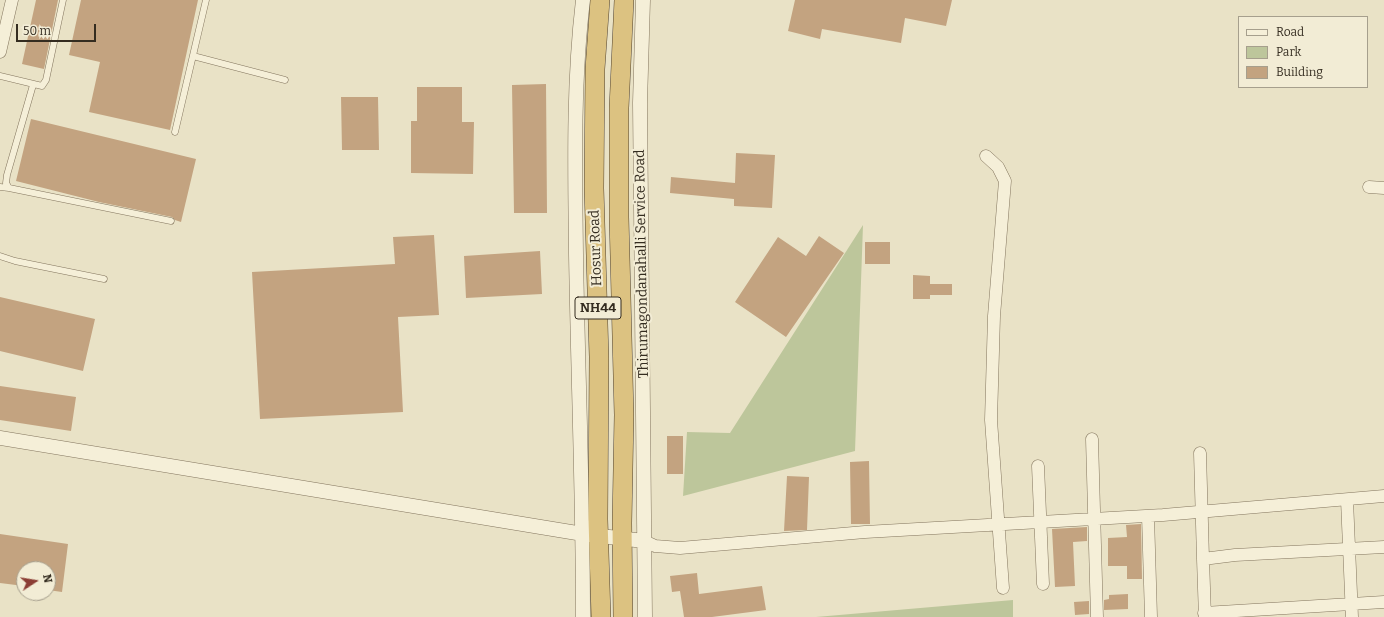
<!DOCTYPE html>
<style>
body{margin:0}
#map{position:relative;width:1384px;height:617px;overflow:hidden;background:#e9e2c6;font-family:Bitter,serif}
canvas{display:block}
.legend{position:absolute;left:1238px;top:16px;width:130px;height:72px;box-sizing:border-box;background:#f2ecd5;border:1px solid #a69f8d;margin:0;padding:5px 7px;list-style:none;font-size:12px;color:#342c20}
.legend li{display:flex;align-items:center;gap:8px;height:20px}
.legend b{width:20px;border:1px solid #a69f8d}
.north{position:absolute;left:16px;top:561px;width:40px;height:40px;box-sizing:border-box;background:#f2ecd5;border:1px solid #a69f8d;border-radius:50%;rotate:78deg;font-size:11px;font-weight:700;line-height:16px;text-align:center;color:#342c20}
.north::after{content:'';display:block;margin:auto;width:14px;height:18px;background:#8b3d34;clip-path:polygon(50% 0,100% 100%,50% 72%,0 100%)}
.scale{position:absolute;left:16px;top:24px;width:80px;height:18px;box-sizing:border-box;border:2px solid #342c20;border-top:0;padding-left:5px;font-size:12px;line-height:14px;white-space:nowrap;color:#342c20;-webkit-text-stroke:3px #f2ecd5;paint-order:stroke}
</style>
<div id="map">
<canvas width="1384" height="617"></canvas>
<ul class="legend">
<li><b style="height:5px;background:#f5efd8"></b>Road</li>
<li><b style="height:11px;background:#bdc69b"></b>Park</li>
<li><b style="height:11px;background:#c3a380"></b>Building</li>
</ul>
<div class="north">N</div>
<div class="scale">50 m</div>
</div>
<script>
const context = document.querySelector('canvas').getContext('2d');
context.lineJoin = 'round';
function fill(path, color) { context.fillStyle = color; context.fill(path, 'evenodd'); }
function trace(path, color, width, dash) { context.strokeStyle = color; context.lineWidth = width; context.lineCap = dash ? 'butt' : 'round'; context.setLineDash(dash || []); context.stroke(path); }
function label(font, color, halo, rows, align = 'center') {
  context.font = font + ' Bitter,serif'; context.lineWidth = 4; context.setLineDash([]); context.textBaseline = 'middle'; context.strokeStyle = halo; context.fillStyle = color; for (const [text, x, y, turn = 0] of rows) {
    context.save(); context.translate(x, y); context.rotate((+turn || 0) * Math.PI / 180); context.textAlign = isNaN(turn) ? turn : align; if (halo) context.strokeText(text, 0, 0); context.fillText(text, 0, 0); context.restore();
  }
}
fill(new Path2D(`
 M863 225 855 451 683 496 687 432 730 433Z
 M1013 600V617H816Z`), '#bdc69b');
fill(new Path2D(`
 M36 0H58L44 69 22 64Z
 M81 0H198L170 130 89 112 100 62 69 55Z
 M795 0H952L946 26 905 18 901 43 822 29 820 39 788 31Z
 M546 84 547 213H514L512 85Z
 M417 87H462V122H474L473 174 411 173V121H417Z
 M341 97H378L379 150H342Z
 M31 119 196 159 181 222 175 220 172 217 99 202 16 181Z
 M736 153 775 155 772 208 734 206V199L670 193 671 177 735 183Z
 M434 235 439 315 398 317 403 412 260 419 252 272 395 264 393 237Z
 M819 236 844 253 786 337 735 302 778 237 806 256Z
 M865 242H890V264H865Z
 M540 251 542 294 466 298 464 256Z
 M913 275 930 276V284H952V295H930V299H913Z
 M0 297 95 319 83 371 0 351Z
 M0 386 76 397 71 431 0 420Z
 M667 436H683V474H667Z
 M869 461 870 524H851L850 462Z
 M787 476 809 477 807 530 784 531Z
 M1141 524 1142 579H1127V566H1108V538L1127 537 1126 525Z
 M1087 527V541L1073 542 1075 586 1055 587 1052 529Z
 M0 534 68 544 62 592 48 590V569H24V586L0 583Z
 M697 573 699 594 762 586 766 610 712 617H684L680 591 672 592 670 576Z
 M1128 594V609L1104 610V600L1109 599V595Z
 M1089 601V614L1075 615 1074 602Z`), '#c3a380');
const service = new Path2D(`
 M193 56 285 80
 M0 76 42 86 46 80 63 0
 M33 85 7 175 6 183 9 188 171 221
 M175 132 206 0
 M0 187 9 188
 M0 256 15 261 104 279`);
const minor = new Path2D(`
 M0 52 12 0
 M986 156 998 167 1005 181 994 316 991 420 1003 588
 M1369 187 1384 188
 M1092 439 1097 617
 M1200 453 1203 559
 M1038 466 1043 584
 M1347 500 1352 617
 M1148 516 1151 617
 M644 541 655 546 680 548 865 532 1163 515 1384 496
 M1204 613 1384 602
 M1205 617 1203 559 1235 555 1384 547`);
const tertiary = new Path2D(`
 M583 0C573 84 575 169 576 254 578 375 583 496 583 617
 M643 0 640 103 645 617
 M0 438 583 534 644 541`);
const trunk = new Path2D(`
 M600 0 595 69 594 188 599 357 598 519 601 617
 M623 617 622 523 624 415 619 217V108L624 0`);
trace(service, '#83755e', 7);
trace(minor, '#83755e', 13);
trace(tertiary, '#83755e', 15);
trace(trunk, '#514331', 20);
trace(service, '#f5efd8', 6);
trace(minor, '#f5efd8', 12);
trace(tertiary, '#f5efd8', 14);
trace(trunk, '#dcc281', 19);
for (const [x, y, w] of [
 [598,308,46]
]) { const box = new Path2D(); box.roundRect(x - w / 2, y - 11, w, 22, 3); context.fillStyle = '#f2ecd5'; context.fill(box); trace(box, '#342c20', 1); }
label('bold 13px', '#342c20', null, [
 ["NH44",598,308]
]);
label('14px', '#342c20', '#f2ecd5', [
 ["Hosur Road",596,248,-92],
 ["Thirumagondanahalli Service Road",642,264,-91]
]);
</script>
